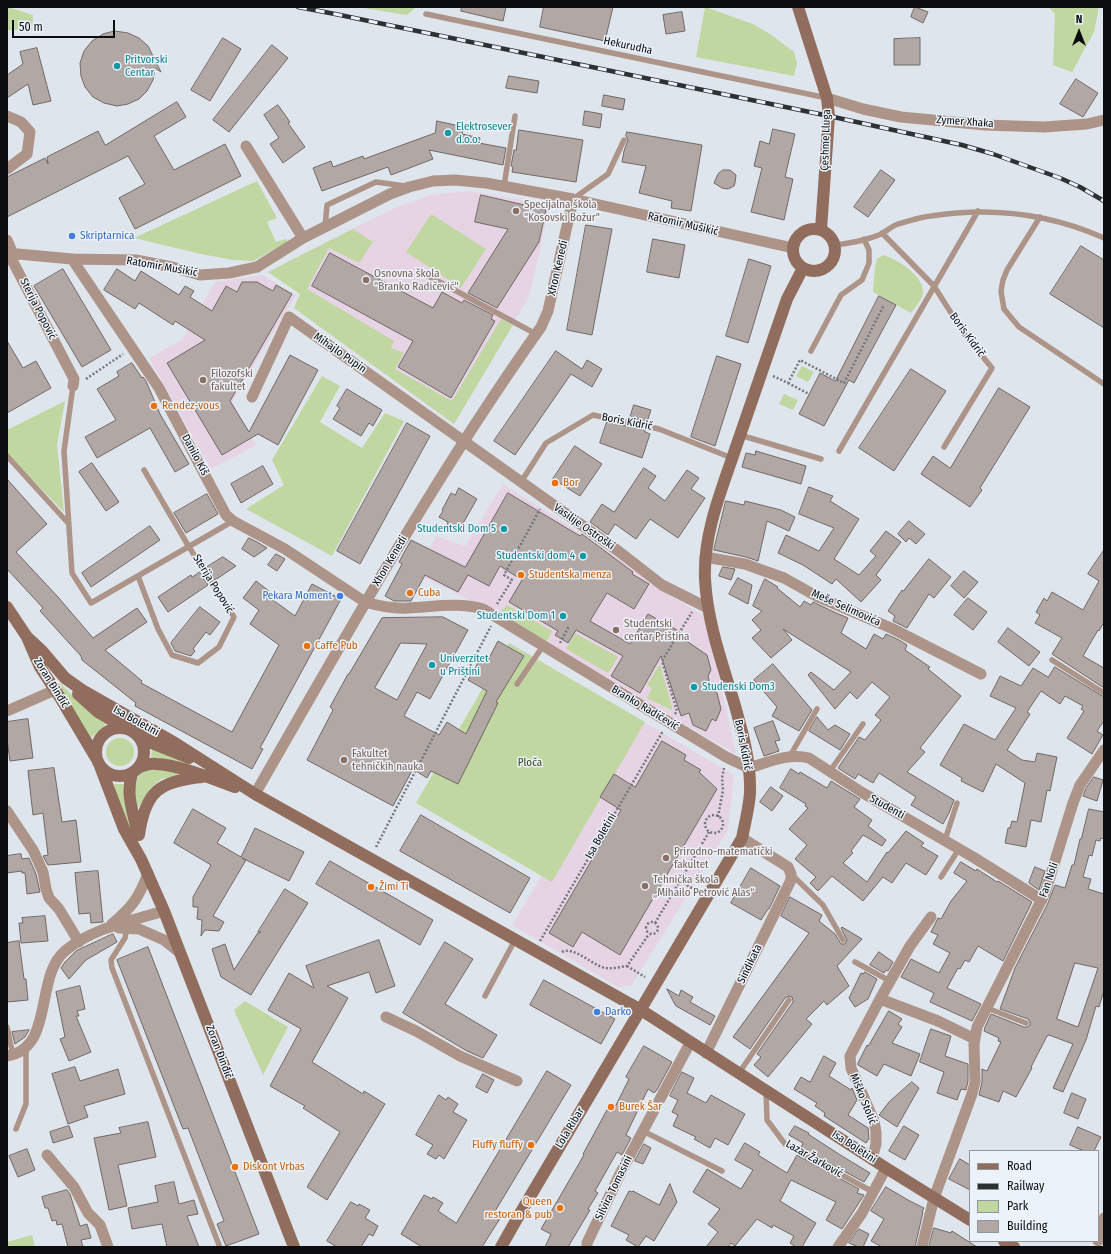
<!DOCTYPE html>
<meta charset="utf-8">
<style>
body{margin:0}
#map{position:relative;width:1111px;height:1254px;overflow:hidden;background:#dfe5ec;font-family:"Fira Sans Condensed",sans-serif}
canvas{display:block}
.frame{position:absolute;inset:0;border:8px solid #0a0c0e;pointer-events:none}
.legend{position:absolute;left:969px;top:1150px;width:130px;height:92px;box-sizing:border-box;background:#ecf2f9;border:1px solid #92969b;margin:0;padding:5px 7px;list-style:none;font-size:12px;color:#0a0c0e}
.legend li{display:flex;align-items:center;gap:8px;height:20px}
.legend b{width:20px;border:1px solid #92969b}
.north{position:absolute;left:1059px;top:12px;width:40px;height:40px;-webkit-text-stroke:3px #ecf2f9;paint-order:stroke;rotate:0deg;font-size:11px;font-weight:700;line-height:16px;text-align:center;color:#0a0c0e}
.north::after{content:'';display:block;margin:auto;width:14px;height:18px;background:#0a0c0e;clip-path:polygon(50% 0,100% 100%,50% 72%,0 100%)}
.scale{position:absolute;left:12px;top:20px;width:103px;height:18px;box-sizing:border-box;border:2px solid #0a0c0e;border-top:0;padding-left:5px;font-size:12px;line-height:14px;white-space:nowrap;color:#0a0c0e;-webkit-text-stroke:3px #ecf2f9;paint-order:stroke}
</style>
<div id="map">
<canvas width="1111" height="1254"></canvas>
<div class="frame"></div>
<ul class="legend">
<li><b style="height:5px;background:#916d5d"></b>Road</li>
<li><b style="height:5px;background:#2e3134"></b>Railway</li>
<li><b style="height:11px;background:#c1d7a2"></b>Park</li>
<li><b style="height:11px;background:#b1a8a6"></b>Building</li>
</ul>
<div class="north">N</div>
<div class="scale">50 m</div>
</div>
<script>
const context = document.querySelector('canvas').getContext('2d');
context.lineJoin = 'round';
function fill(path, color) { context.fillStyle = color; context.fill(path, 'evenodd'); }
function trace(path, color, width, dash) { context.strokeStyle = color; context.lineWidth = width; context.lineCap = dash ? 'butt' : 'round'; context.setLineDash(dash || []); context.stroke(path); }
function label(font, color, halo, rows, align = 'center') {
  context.font = font + ' "Fira Sans Condensed",sans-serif'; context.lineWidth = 3; context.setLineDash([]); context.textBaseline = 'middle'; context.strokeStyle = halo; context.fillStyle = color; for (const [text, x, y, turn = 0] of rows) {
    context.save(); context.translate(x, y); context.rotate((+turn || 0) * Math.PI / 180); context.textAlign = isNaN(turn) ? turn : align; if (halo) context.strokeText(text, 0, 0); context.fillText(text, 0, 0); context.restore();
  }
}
fill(new Path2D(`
 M469 191 550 205 529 297 454 424 294 308 300 294 268 272 329 240 395 208 431 195Z
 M262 275 296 295 232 402 256 445 211 469 149 358 182 340 215 282Z
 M503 484 628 563 654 586 706 617 736 754 462 596 416 574 436 536 465 546Z
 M509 643 734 775 728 830 631 986 618 987 512 925 543 874Z`), '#e6d4e5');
fill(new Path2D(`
 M357 7H416L407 15Z
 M705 7 753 24 770 34 794 52 797 62 794 76 696 57Z
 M1049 7H1099L1094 32 1072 72 1053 65 1055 14Z
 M7 8H11L33 15 32 30H7Z
 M257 181 277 218 267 222 276 242 286 239 288 242 253 261 233 260 201 254 134 238Z
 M431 214 486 249 461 288 406 252Z
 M353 229 373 242 359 263 329 248 307 289 394 341 391 348 404 353 395 369 452 401 501 319 513 325 454 424 294 308 300 294 268 272Z
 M883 255C897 259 925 276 923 294 922 300 915 307 911 313L873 292 875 267 877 259Z
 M802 366 814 372 808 382 796 376Z
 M322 376 340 386 320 422 362 448 385 413 404 421 332 556 246 509 284 485 272 460Z
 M784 394 798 400 793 410 779 404Z
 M65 401 57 445 64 512 7 454V430Z
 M507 605 552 631 546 643 499 614Z
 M575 633 618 657 608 673 566 649Z
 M509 643 645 722 552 882 416 803Z
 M660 664 673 711 647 698 652 688 647 685Z
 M60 683 87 710 107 723 90 739 56 685Z
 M106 752a14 14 0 1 1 28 0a14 14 0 1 1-28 0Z
 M152 749 186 761 185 766 151 757Z
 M161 768 178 773 179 776 161 779 149 790 137 809C134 796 132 774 148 769 152 768 157 769 161 768Z
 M114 784H124L135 836 131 837 117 799Z
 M245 1001 288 1027 263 1075 234 1010Z
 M32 1235 35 1247H7V1242Z`), '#c1d7a2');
const building = new Path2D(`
 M462 7H506L503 21 461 11Z
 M544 7H613L605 41 540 27Z
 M915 7 928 12 923 23 911 17Z
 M682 12 685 31 666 34 663 15Z
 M115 31 128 33 139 38 148 46 161 72 155 68 153 80 147 91 139 99 128 104 117 106 104 103 93 97 85 87 81 76 80 63 84 51 92 41 103 34Z
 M223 38 241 49 210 101 191 90Z
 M920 38V65H894V39Z
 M272 45 288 58 229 132 213 120Z
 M37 48 51 101 33 105 28 84 7 98V75L23 64 20 52Z
 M509 76 539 81 537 93 506 88Z
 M1076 79 1098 93 1083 117 1060 104Z
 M604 95 625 99 623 110 602 106Z
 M177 102 186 117 154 136 174 170 225 144 241 176 135 229 119 198 145 184 128 156 7 217V177L45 158 48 164 47 157 98 131 105 145Z
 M278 105 290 122 288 123 305 147 283 163 270 144 279 138 264 115Z
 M585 111 602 114 600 128 583 125Z
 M437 121 464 127 462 134 480 138 479 143 506 148 503 165 429 150 433 159 391 175 388 167 322 191 313 168 331 161 333 167 363 156 364 159 435 133Z
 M773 129 795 134 785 177 793 179 784 220 751 212 762 168 754 166 760 141 769 144Z
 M519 130 583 140 576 182 512 172 513 167 511 166 514 150H516Z
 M627 132 702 145 691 211 671 208 672 201 639 193 646 166 622 162 624 151 628 140 626 136Z
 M723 170H730L736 175 735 183 734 186 728 189 722 188 714 183 718 174Z
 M881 170 895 180 868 217 854 207Z
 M481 195 546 210 539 242 497 308 468 293 508 229 475 222Z
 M586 225 612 229 592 335 567 330Z
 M653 239 685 245 679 278 647 272Z
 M1081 246 1104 260V328L1050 294Z
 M330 253 433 308 442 292 462 303 464 300 493 315 491 319 495 321 451 398 398 367 413 341 312 286Z
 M749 259 771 266 748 343 726 336Z
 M63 269 111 350 82 367 34 286Z
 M117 269 135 281 141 271 179 295 185 286 194 291 190 297 212 311 226 286 237 292 242 282H257L273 291 276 285 292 294 230 401 249 432 290 355 318 370 278 445 258 434 222 455 167 363 205 340 175 321 173 325 139 303 135 309 104 290Z
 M879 296 896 305 854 383 849 380 824 426 799 414 820 373 835 381Z
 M7 341 23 368 36 361 51 388 7 413Z
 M556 351 582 369 587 360 602 369 592 387 571 374 515 455 494 441Z
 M717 356 741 364 715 446 691 437Z
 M132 363 142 378 143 377 146 381 160 414 189 464 175 472 150 428 97 458 85 437 116 420 97 389 119 376 117 372Z
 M911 369 946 391 894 471 859 448Z
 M999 388 1030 407 980 488 982 490 970 507 921 474 933 456 950 468Z
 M347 389 382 410 373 426 369 423 361 436 333 419 340 408 337 406Z
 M634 405 651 410 647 422 630 418Z
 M607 422 645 430V432L650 434 642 458 600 443Z
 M407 423 430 436 360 564 337 551Z
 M575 446 602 464 580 496 553 479Z
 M756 451 806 466 801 484 742 467 746 453 755 455Z
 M92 463 119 502 106 511 79 472Z
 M263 466 273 484 241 503 231 484Z
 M644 468 656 476 648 488 665 501 687 470 699 478 691 489 705 498 678 538 650 519 636 539 615 524 608 535 590 522 602 504 614 512Z
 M7 479 47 524 16 552 58 597 93 638 137 608 147 622 105 650 142 681 141 683 232 732 279 645 250 624 259 610 243 598 256 581 269 591 266 595 295 616 312 584 341 599 260 748 263 749 252 769 135 706 136 703 82 660 81 656 40 611 43 608 7 569Z
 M809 487 833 496 830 501 859 519 834 559 859 575 876 556 870 551 886 531 901 542 876 575 881 580 861 602 836 579 832 584 803 565 778 553 786 535 819 551 834 528 799 514Z
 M459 488 477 499 458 532 447 525 448 522 439 517 443 511 442 510 451 493 455 495Z
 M508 493 580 536 582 534 633 572 632 574 649 584 634 609 607 593 590 621 630 644 648 614 677 630 675 633 707 655 711 670 708 676 711 689 717 693 721 709 716 721 712 719 706 731 693 725 689 713 681 716 661 656 640 693 611 676 623 656 576 630 568 643 555 635 558 631 509 602 522 580 500 566 489 586 468 575 458 592 425 575 411 601H394L385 596 402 564 399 562 411 540 465 567Z
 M207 494 218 514 186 533 174 513Z
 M726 501 744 505 745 501 781 510 795 517 789 531 767 521 758 561 746 557 714 550Z
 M909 521 925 534 916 544 909 538 906 542 898 534Z
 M150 526 160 540 91 587 82 573Z
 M249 538 257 542 267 548 254 557 242 549Z
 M1104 550V622L1099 631 1098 630 1083 656 1104 668V688L1052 654 1062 638 1035 623 1040 615 1036 612 1044 598 1047 601 1052 592 1083 610 1099 581 1088 574Z
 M276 554 285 559 277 571 268 565Z
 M223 557 236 566 215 580 207 567Z
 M929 559 951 577 934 598 929 594 907 628 893 621 895 616 888 611 902 590 903 591Z
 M723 567 735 569 731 580 719 576Z
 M964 571 978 582 964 598 951 586Z
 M200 572 208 585 168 612 158 597 191 575 192 577Z
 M738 578 752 585 748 604 729 594Z
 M765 579 778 587 777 588 800 607 804 601 811 605 813 602 834 612 848 618 841 633 866 649 874 634 883 639 886 634 899 640 907 645 905 650 930 667 928 669 961 696 920 748 925 752 907 772 954 800 949 813 943 824 911 805 916 797 879 773 873 783 858 774 855 779 838 768 859 737 865 740 881 720 875 715 890 697 872 682 857 699 850 692 835 709 808 675 811 672 834 690 851 672 783 629 792 640 771 658 752 638 761 630 752 620 762 611 753 606Z
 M968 598 987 612 973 630 954 615Z
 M200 607 220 622 210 635 206 632 193 649 195 651 191 656 175 651 171 643Z
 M443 617 468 630 430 699 417 692 404 716 439 735 447 722 466 734 487 691 468 680 482 656 488 660 498 641 524 656 496 702 498 703 458 784 431 771 427 778 413 769 393 806 307 760 333 710 330 707 348 674H349L382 618ZM401 643 427 644 397 700 375 688Z
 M1008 628 1040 652 1029 666 998 642Z
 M773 664 812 710 799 731 772 716 777 707 754 680Z
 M1055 667 1104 697V721L1097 731 1103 735 1092 754 1067 738 1084 711 1081 709 1083 706 1065 696 1060 704 1041 691 1027 712 1030 714 1007 750 1022 760 1035 762 1037 753 1057 757 1050 791 1047 790 1041 822 1031 820 1026 847 1005 843 1008 828H1010L1012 821 1017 822 1025 783 996 764 983 792 961 781 962 778 940 765 964 724 995 740 1016 708 990 696 1000 676 1021 686 1033 668 1048 677Z
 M817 717 828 730 835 725 850 734 840 750 809 731Z
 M28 719 33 758 10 761 7 740V722Z
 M773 721 780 740 775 741 779 751 764 756 754 728Z
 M662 741 686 755 684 760 701 770 699 772 717 789 620 955 582 932 573 947 549 933 621 810 600 797 614 774 635 787Z
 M54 768 62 822 76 820 81 862 48 865 43 856 48 855 43 813 33 815 28 771Z
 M791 769 799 774 800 772 827 788 831 781 860 799 854 807 872 820 868 826 886 840 882 846 863 835 851 851 853 853 843 863 867 882 887 852 888 853 906 831 924 843 921 846 938 856 926 875 906 863 892 883 883 877 863 901 832 876 818 891 810 883 816 877 795 859 807 845 789 829 808 808 805 806 806 804 780 788Z
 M1094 777 1103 780 1097 801 1083 796 1086 788Z
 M771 787 783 796 772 811 760 802Z
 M193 809 226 828 217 843 241 857 255 828 304 852 289 881 242 858 246 860 213 916 224 922 219 931 205 930 201 936 202 920 197 919 198 907H193V897L211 865 174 843Z
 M1089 809 1104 812V839L1101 838 1100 841 1096 840 1092 856 1089 855 1083 877 1091 879 1088 889 1104 894V990L1099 1007 1096 1006 1086 1040 1063 1092 1053 1088 1073 1044 1049 1035 1047 1036 1031 1067 1032 1068 1016 1097 1003 1091 999 1102 979 1095 982 1082V1069L987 1071 1001 1042 998 1041 999 1038 984 1031 985 1027 991 1014 1024 1027H1027L1030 1025V1022L1028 1019 1000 1009 1015 968 1048 903 1055 885 1065 888 1072 865H1074L1080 839H1081ZM1075 963 1098 968 1078 1027 1057 1019Z
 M421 815 530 878 510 913 400 851Z
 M21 854 22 859 29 858 36 874 40 892 27 894 25 873H22V871L7 873V856Z
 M330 861 433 920 420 945 316 884Z
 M961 862 976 871 977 869 997 882 998 881 1032 902 1003 961 978 946 969 962 965 960 960 969 958 968 947 988 981 1004 972 1021 930 1002 934 993 901 977 911 959 939 973 950 953 933 944 938 935 931 932 938 918 941 919 951 901 967 881 954 873Z
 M1035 867 1045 871 1039 890 1029 883Z
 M751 868 780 886 769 909H768L761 920 731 903Z
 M98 871 103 922 91 923 90 913 79 914 75 873Z
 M285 889 308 903 251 995 221 977 212 949 225 944 234 970 257 934 261 932H258Z
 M790 897 822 915 819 921 835 934 841 944H845L847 940 841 928 842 927 862 939 837 966 849 986 827 1005 824 1001 806 1019 812 1024 768 1077 754 1065 761 1057 757 1054 793 1002V1000L792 997 789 996 785 998 750 1049 733 1037 809 933 781 916Z
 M45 916 48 941 21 943 19 923H23L22 918Z
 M113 934 117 942 86 960 69 979 61 968 65 962 76 951Z
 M379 940 395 986 376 993 369 972 327 986 348 998 312 1062 363 1094 364 1091 385 1104 327 1200 307 1187 340 1132 303 1108 305 1106 270 1086 301 1029 268 1010 289 973 314 988 306 966Z
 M19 941 24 979H26L28 1000 7 1002V943Z
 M445 942 473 959 445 1004 497 1035 483 1058 467 1051 403 1013Z
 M148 947 259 1234 226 1246 217 1224 224 1221 188 1128 183 1129 117 960Z
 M879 952 893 962 888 971 886 970 884 973 870 965Z
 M865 972 877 979 868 999 855 1007 849 998 861 973 863 974Z
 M544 980 615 1019 601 1044 530 1005Z
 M80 986 85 1009 77 1011 79 1016H76L91 1052 69 1061 60 1039 65 1037 56 992Z
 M667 989 679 996 681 990 693 997 690 1002 715 1016 710 1025 676 1006Z
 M889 1011 902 1019 898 1024 902 1027 892 1043 920 1054 911 1076 884 1064 877 1076 858 1065V1063L867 1045 868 1046Z
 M931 1029 951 1036 945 1056 968 1064V1081L966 1090 961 1089 957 1100 937 1093 944 1072 920 1062Z
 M29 1030 25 1037 15 1044 12 1032Z
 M644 1046 672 1062 657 1090 654 1093 648 1089 626 1135 631 1138 622 1155 617 1152 595 1191 598 1193 588 1209 590 1210 568 1247H545L551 1234 541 1229 584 1155 583 1154 608 1108 613 1111 629 1079 626 1077Z
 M824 1056 836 1063 829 1076 851 1090 852 1088 857 1100 848 1115 868 1128 869 1139 866 1143 824 1116 825 1113 815 1106 817 1103 794 1089 801 1077 810 1082Z
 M75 1067 80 1081 118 1069 125 1094 84 1106 88 1117 68 1124 52 1074Z
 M547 1071 571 1085 494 1213 501 1217 482 1247H422L401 1234 424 1195 432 1199 433 1197 443 1203 438 1211 456 1223Z
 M682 1072 694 1078 687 1093 706 1103 711 1095 745 1114 728 1145 715 1138 710 1148 694 1139 696 1137 673 1126 678 1115 672 1112 678 1100 670 1096Z
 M483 1074 494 1080 487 1093 476 1087Z
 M912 1082 919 1088 897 1127 879 1115 889 1102Z
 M1072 1093 1086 1099 1078 1119 1064 1113Z
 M439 1095 446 1100 448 1097 458 1104 453 1112 467 1120 444 1159 439 1155 436 1159 427 1154 433 1145 416 1135Z
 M148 1122 156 1157 118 1165 127 1206 109 1210 94 1138 121 1133 119 1128Z
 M69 1126 73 1137 53 1143 50 1132Z
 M795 1126 809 1133 808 1134 842 1156 870 1173 864 1182 801 1148 803 1143 789 1135Z
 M904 1126 919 1135 905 1160 889 1151Z
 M1078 1127 1101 1137 1094 1151H1084L1070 1145Z
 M745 1143 760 1152 758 1155 787 1173 797 1155 859 1189 857 1193 864 1195 842 1229 826 1220 836 1202 791 1180 780 1201 816 1223 802 1247H796L790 1243 794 1236 773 1225 772 1228 757 1219 735 1246 731 1243 728 1247H706L718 1232 708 1224 720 1209 693 1192 707 1169 741 1189 753 1170 735 1160Z
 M644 1144 651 1148 643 1164 635 1161Z
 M27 1149 35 1170 18 1177 9 1156Z
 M960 1159 970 1165V1190L949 1179Z
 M174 1182 179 1204 194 1200 198 1214 187 1216 199 1247H167L162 1224 132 1229 128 1208 158 1202 155 1186Z
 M670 1184 677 1202 654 1241 646 1236 638 1247 626 1240 629 1235 611 1226 629 1191 632 1192 633 1191 659 1205Z
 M886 1187 908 1200 924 1208 922 1212H923L915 1247H882L871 1241 884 1219 871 1211Z
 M67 1190 70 1194 80 1226 87 1224 91 1238 81 1240 83 1247H68L62 1224 57 1225 56 1220 52 1221 48 1208H45L42 1197Z
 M351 1202 358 1206 359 1204 370 1210 365 1218 378 1226 373 1236 369 1234 361 1247H337L327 1241Z
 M934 1228 951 1233 952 1231 977 1247H929Z
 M859 1229 869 1234 863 1247H858L849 1243Z`);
fill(building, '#b1a8a6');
trace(building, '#716866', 1);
trace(new Path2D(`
 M773 376 788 383 800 360 844 383 884 305
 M86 379 123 354
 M788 383 809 394
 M497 604 512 580 504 575 540 509
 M560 643 569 626
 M675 714 677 711 662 661 692 612
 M705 824a9 9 0 1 1 18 0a9 9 0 1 1-18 0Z
 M718 817 723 790 722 778 724 768
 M376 847 491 626
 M680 881 697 891
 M646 928a6 6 0 1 1 12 0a6 6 0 1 1-12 0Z
 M655 923 709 832
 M540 941 663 731
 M562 952C574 946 592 965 605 968 612 969 620 967 627 966L649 934
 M627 966 645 977`), '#74787d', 2.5, [2, 2]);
trace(new Path2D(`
 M426 14 827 98
 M504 186 515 116
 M573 199 608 174 624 140
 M1040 217 1007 270 1003 280 1001 291 1004 309 1019 327 1104 384
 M325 227 327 205 376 182 405 186
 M882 233 934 286 965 335 992 368 944 447
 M835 245C851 243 869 240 883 233 888 230 892 226 898 224 909 221 920 217 931 216 990 207 1050 214 1104 238
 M421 272 536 334
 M811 351 841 295 862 280 869 263V250L864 239
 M73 386 64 451 72 573 91 603 233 521
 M740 435 821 459
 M839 451 978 211
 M7 456 68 523
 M521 482 546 443 593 415 659 429 732 458
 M138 576 158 629 172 655 198 663 219 647 234 617 189 547 144 470
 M1052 660 1104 693
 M517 684 543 646
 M790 756 817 709
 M830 771 863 724
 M945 840 957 803
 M791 874 823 905 843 940
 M941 877 959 849
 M127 928 125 938 111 960 112 968 219 1245
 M855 962 890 981
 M485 996 515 940
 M987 1008 1026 1023
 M7 1027 13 1055
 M739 1073 789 1000
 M766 1091 767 1120 785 1144 873 1192
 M16 1129 26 1104V1049
 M643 1131 722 1171`), '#ad9489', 5.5);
trace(new Path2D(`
 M827 98 863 109 901 117 985 125 1044 127 1087 124 1104 120
 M7 116 21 122 30 132 27 154 7 169
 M246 146 303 238
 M7 240 13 254 12 260 74 379 73 386
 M7 253 72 259 136 260 172 267 200 275 229 273 257 267 303 238 390 194 409 187 433 181 455 180 486 183 573 199 793 248
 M72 259 159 388 226 515 233 521 285 549 365 602C379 606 393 609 408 608 433 607 458 602 483 609L726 757 749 768C769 762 788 753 809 758L863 793 973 857 1042 900
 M252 397 289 317 617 550 662 585 708 608
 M705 557 745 564 784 578 818 597 891 628 981 674
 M7 711 55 690
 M255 794C346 636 435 476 541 327L548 311 573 199
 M7 811 33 850 43 872 46 889 49 898 59 909 79 942
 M112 924C132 907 139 898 148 873
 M119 928 139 929 164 940 179 952
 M880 999 910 946 931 917
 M386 1017 416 1031 460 1056 517 1081
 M706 1053 791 880V874L788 867 742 838
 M7 1056C55 1048 34 977 65 951 92 928 131 921 164 911
 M47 1155 74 1187 88 1213 100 1225 108 1247
 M872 1159 876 1144V1132L874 1121 851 1068 850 1056 880 999 938 1021 975 1039
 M1098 1241 1104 1218
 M587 1247V1243L621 1172 690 1043
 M838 1247 862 1213 886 1168
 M922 1247 934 1198 972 1094 975 1082 974 1044 977 1027 1045 893 1073 803 1080 785 1104 750`), '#ad9489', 11);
trace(new Path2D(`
 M798 7 827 98 829 116 821 229
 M793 250a21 21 0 1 1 42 0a21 21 0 1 1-42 0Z
 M7 607 27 637 40 667 61 699 96 758
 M27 637 42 651 65 678 82 690 175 743 255 794 641 1010 886 1168 970 1220
 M78 694 98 712 124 727
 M96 752a24 24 0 1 1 48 0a24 24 0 1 1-48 0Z
 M139 735 154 744 189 758
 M100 766 124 829 141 859 164 911 294 1247
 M138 768C144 765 150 763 156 764 180 765 212 779 235 787
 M132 773C126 794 132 809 137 830
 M139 835C145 792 159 781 202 777
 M1004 1241 1014 1247
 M501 1247 518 1217 742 838C745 823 749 808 750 793 751 761 742 730 733 699 721 660 707 620 705 579 703 533 722 489 736 447 753 398 770 348 787 299L803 268`), '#916d5d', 12);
const rail = new Path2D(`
 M298 7 335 14 829 116 962 145 993 154 1060 178 1080 187 1104 201`);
trace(rail, '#2e3134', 4.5);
trace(rail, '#ecf2f9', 3, [9]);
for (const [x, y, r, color] of [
 [117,66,4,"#0f9aa8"],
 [448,133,4,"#0f9aa8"],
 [516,211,4,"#8d6e63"],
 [72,236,4,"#3f7fe0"],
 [366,280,4,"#8d6e63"],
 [203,380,4,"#8d6e63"],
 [154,406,4,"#e8710a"],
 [555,483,4,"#e8710a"],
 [504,529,4,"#0f9aa8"],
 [583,556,4,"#0f9aa8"],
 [521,575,4,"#e8710a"],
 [410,593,4,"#e8710a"],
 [340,596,4,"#3f7fe0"],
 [563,616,4,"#0f9aa8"],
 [616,630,4,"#8d6e63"],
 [307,646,4,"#e8710a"],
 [432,665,4,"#0f9aa8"],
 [694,687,4,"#0f9aa8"],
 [344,760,4,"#8d6e63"],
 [666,858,4,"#8d6e63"],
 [645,886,4,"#8d6e63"],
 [371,887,4,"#e8710a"],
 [597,1012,4,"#3f7fe0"],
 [611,1107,4,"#e8710a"],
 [531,1145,4,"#e8710a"],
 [235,1167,4,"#e8710a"],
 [560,1208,4,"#e8710a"]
]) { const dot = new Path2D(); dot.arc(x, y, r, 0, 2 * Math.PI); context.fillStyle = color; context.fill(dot); trace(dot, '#ecf2f9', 1.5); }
label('11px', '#0a0c0e', '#ecf2f9', [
 ["Hekurudha",628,46,12],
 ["Zymer Xhaka",965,122,4],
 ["Çeshme Lluga",826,140,-88],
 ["Ratomir Mušikić",683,224,13],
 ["Ratomir Mušikić",162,267,10],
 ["Xhon Kenedi",558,268,-77],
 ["Sterija Popović",38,309,63],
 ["Boris Kidrič",967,335,54],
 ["Mihajlo Pupin",340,353,35],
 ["Boris Kidrič",627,422,11],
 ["Danilo Kiš",195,455,62],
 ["Vasilije Ostroški",584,527,35],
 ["Xhon Kenedi",390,561,-59],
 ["Sterija Popović",213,584,58],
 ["Meše Selimovića",846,608,24],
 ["Zoran Đinđič",51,683,58],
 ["Branko Radičević",645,708,31],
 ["Isa Boletini",136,721,29],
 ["Boris Kidrič",743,745,79],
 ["Studenti",887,807,29],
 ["Isa Boletini",601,836,-60],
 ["Fan Noli",1049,880,-71],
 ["Sindikata",750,964,-64],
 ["Zoran Đinđič",219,1052,69],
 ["Miško Stolić",863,1099,68],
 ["Lola Ribar",570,1128,-59],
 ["Isa Boletini",854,1147,33],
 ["Lazar Žarković",814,1159,30],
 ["Silvira Tomasini",614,1188,-64]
]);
label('11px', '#0d838f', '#ecf2f9', [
 ["Pritvorski",125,60],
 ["Centar",125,73],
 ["Elektrosever",456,127],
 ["d.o.o.",456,140],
 ["Studentski Dom 5",496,529,"right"],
 ["Studentski dom 4",575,556,"right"],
 ["Studentski Dom 1",555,616,"right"],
 ["Univerzitet",440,659],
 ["u Prištini",440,672],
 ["Studenski Dom3",702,687]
], 'left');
label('11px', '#785e54', '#ecf2f9', [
 ["Specijalna škola",524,205],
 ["\"Kosovski Božur\"",524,218],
 ["Osnovna škola",374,274],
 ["\"Branko Radičević\"",374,287],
 ["Filozofski",211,374],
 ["fakultet",211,387],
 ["Studentski",624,624],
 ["centar Priština",624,637],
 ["Fakultet",352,754],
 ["tehničkih nauka",352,767],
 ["Prirodno-matematički",674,852],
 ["fakultet",674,865],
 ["Tehnička škola",653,880],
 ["„Mihailo Petrović Alas“",653,893]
], 'left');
label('11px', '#366cbe', '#ecf2f9', [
 ["Skriptarnica",80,236],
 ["Pekara Moment",332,596,"right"],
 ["Darko",605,1012]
], 'left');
label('11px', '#c56008', '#ecf2f9', [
 ["Rendez-vous",162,406],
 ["Bor",563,483],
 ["Studentska menza",529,575],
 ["Cuba",418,593],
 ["Caffe Pub",315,646],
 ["Žimi Ti",379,887],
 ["Burek Šar",619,1107],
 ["Fluffy fluffy",523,1145,"right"],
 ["Diskont Vrbas",243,1167],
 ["Queen",552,1202,"right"],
 ["restoran & pub",552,1215,"right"]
], 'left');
label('11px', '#34470b', '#ecf2f9', [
 ["Ploča",530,763]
]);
</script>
